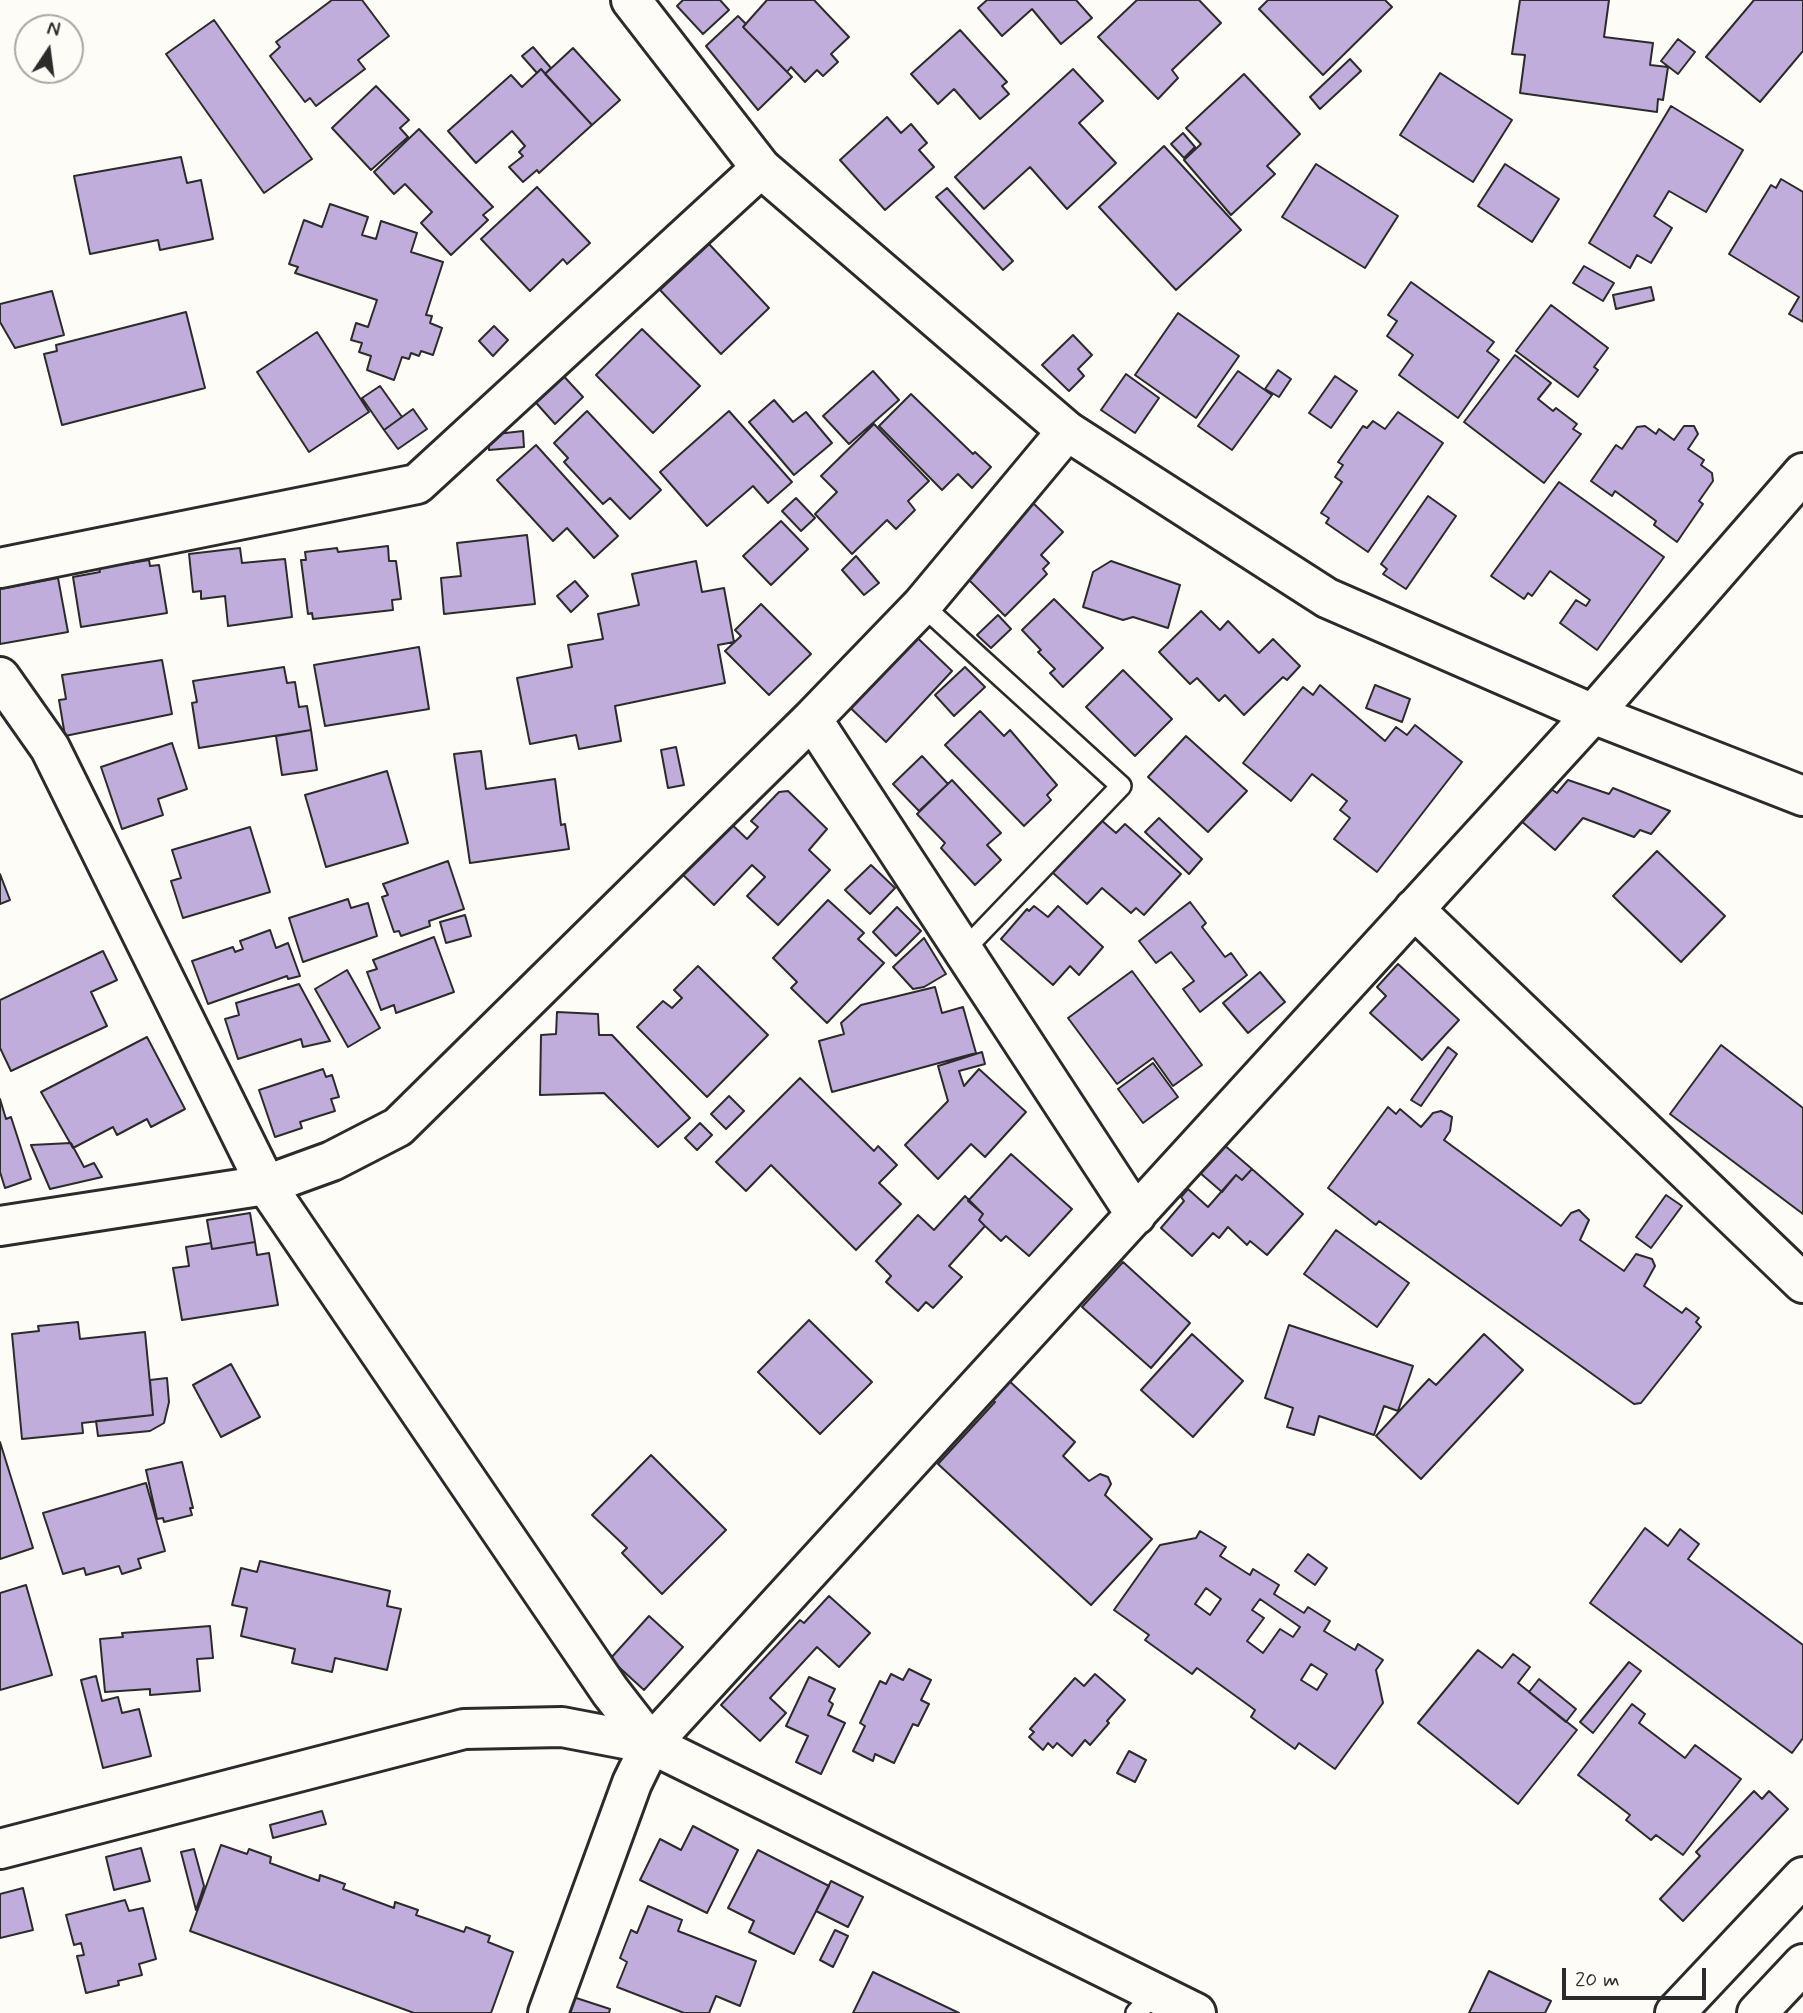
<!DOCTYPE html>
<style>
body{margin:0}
#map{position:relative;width:1803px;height:2013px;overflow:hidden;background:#fdfcf7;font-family:Mynerve,sans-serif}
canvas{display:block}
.north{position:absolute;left:14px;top:14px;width:70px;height:70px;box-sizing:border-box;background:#fdfcf7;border:2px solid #a9a8a5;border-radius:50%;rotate:13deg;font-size:19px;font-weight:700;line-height:28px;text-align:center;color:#2b2b2b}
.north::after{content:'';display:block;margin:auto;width:24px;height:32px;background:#2b2b2b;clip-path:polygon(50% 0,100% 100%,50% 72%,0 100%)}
.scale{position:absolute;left:1562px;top:1968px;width:144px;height:32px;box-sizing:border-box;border:4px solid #2b2b2b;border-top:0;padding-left:9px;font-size:21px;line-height:24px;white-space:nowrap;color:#2b2b2b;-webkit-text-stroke:5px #fdfcf7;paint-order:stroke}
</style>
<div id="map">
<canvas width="1803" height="2013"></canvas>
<div class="north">N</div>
<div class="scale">20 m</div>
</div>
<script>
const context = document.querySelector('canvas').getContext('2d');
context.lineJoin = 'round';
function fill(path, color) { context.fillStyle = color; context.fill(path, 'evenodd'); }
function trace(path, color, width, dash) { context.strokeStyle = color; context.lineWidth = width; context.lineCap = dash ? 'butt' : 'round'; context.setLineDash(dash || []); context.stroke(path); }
const building = new Path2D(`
 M332 0H362L389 36 358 60 365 69 316 106 310 98 305 102 270 56 280 47 276 42Z
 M683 0H720L729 10 703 34 677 6Z
 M767 0H814L849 37 831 54 838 62 823 76 817 70 805 82 791 67 787 72 743 27Z
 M987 0H1076L1092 18 1061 44 1032 9 1002 36 978 8Z
 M1137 0H1199L1221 23 1172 70 1178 78 1158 99 1098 37Z
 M1268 0H1385L1392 7 1323 75 1259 9Z
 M1520 0H1609L1604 37 1653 43 1650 65 1668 67 1663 100 1658 99 1657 112 1520 93 1525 55 1512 54Z
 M1754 0H1803V51L1760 102 1706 57Z
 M738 16 746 24 743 27 792 77 758 110 706 46Z
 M214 20 312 159 264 193 166 54Z
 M960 30 1007 82 1002 86 1009 94 980 119 954 89 938 104 911 74Z
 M1678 39 1695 52 1678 74 1661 61Z
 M533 47 551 68 545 74 541 69 537 73 522 56Z
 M573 48 620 100 592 125 545 74Z
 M1350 59 1361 71 1320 109 1310 97Z
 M541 69 592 125 539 173 537 170 523 182 509 167 523 156 519 152 525 146 512 131 476 163 448 131 511 75 522 87Z
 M1073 69 1103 101 1079 123 1116 163 1067 209 1030 167 984 209 955 177Z
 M1440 73 1512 120 1473 182 1400 135Z
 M1244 74 1300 134 1267 166 1275 174 1231 215 1184 160 1201 144 1186 128Z
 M376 86 409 120 400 128 408 137 371 170 332 128Z
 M1671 106 1743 150 1706 212 1669 191 1654 216 1672 228 1651 263 1637 255 1630 268 1589 243Z
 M887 117 901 133 911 124 927 143 919 150 934 167 885 210 840 160Z
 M419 129 493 207 483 215 488 220 451 255 421 223 432 212 405 184 394 194 374 172Z
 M1183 133 1195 147 1184 158 1171 144Z
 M1164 146 1241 230 1176 290 1099 207Z
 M181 157 187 183 201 180 213 239 160 250 158 240 90 254 74 176Z
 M1316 164 1398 216 1365 268 1282 217Z
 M1505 164 1559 199 1532 242 1478 206Z
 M1781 179 1803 192V322L1789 314 1799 297 1729 254 1771 185 1776 188Z
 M537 187 590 243 567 264 563 259 530 291 481 239Z
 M947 188 1013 261 1003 270 936 197Z
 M330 204 368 217 362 235 376 239 381 221 417 233 411 252 443 262 426 315 432 316 430 323 442 328 433 355 421 351 419 356 411 353 409 359 402 357 394 380 367 370 371 356 359 352 362 343 351 340 356 323 368 327 377 300 295 273 298 267 289 264 304 220 322 227Z
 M709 244 769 308 721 354 660 290Z
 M1584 266 1614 283 1603 301 1573 283Z
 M1411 282 1494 342 1487 351 1499 360 1458 418 1399 375 1413 355 1387 336 1397 321 1388 315Z
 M1651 287 1654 300 1616 309 1613 295Z
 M52 291 64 335 15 348 0 322V304Z
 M1551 305 1608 348 1594 367 1598 370 1578 397 1516 351Z
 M186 312 205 388 62 425 44 354 57 351 56 345Z
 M1178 313 1239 356 1196 418 1135 375Z
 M494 326 508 340 493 356 479 341Z
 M642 329 700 386 653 433 596 375Z
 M317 332 369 412 309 452 257 372Z
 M1073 335 1092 355 1078 369 1084 376 1069 391 1042 365Z
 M1515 355 1551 383 1538 399 1553 411 1556 408 1577 424 1573 429 1581 434 1544 483 1464 422Z
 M558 370 583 397 555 424 530 396Z
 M1278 370 1291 379 1279 397 1265 389Z
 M873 371 899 400 849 444 823 416Z
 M1238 371 1272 395 1232 450 1198 426Z
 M1126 374 1159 398 1135 433 1101 410Z
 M1335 376 1357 391 1331 428 1309 413Z
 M380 386 402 417 384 430 362 398Z
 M911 394 973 454 975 452 991 467 972 488 958 474 942 490 879 426Z
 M774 400 793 422 806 412 832 443 794 475 749 422Z
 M413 409 427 429 398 449 384 430Z
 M587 411 661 490 630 519 610 498 603 504 564 462 568 458 554 443Z
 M729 411 792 482 768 503 753 486 707 526 660 472Z
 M1398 412 1443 443 1368 552 1326 523 1329 518 1321 513 1342 482 1335 477 1343 465 1338 462 1363 426 1367 428 1373 421 1385 429Z
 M874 424 929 481 908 501 915 510 896 529 887 520 852 554 815 514 837 492 821 476Z
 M1645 426 1656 434 1659 429 1674 440 1684 426H1694L1698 434 1688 449 1704 460 1701 465 1712 473 1713 481 1699 501 1703 504 1677 542 1654 525 1656 521 1615 491 1612 496 1591 481 1616 445 1622 449 1637 427Z
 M523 431 524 447 489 450 488 435Z
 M536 445 618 536 594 558 567 528 553 541 497 480Z
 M1559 482 1664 557 1597 650 1560 623 1576 600 1586 606 1590 600 1550 571 1532 596 1528 593 1524 599 1491 576Z
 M1428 496 1456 516 1406 589 1383 574 1387 569 1381 564Z
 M796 498 815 518 801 531 782 511Z
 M1033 503 1063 532 1041 555 1049 563 1043 569 1047 574 1005 616 963 574Z
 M781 521 808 549 771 585 743 556Z
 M527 535 535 604 444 614 441 578 461 576 457 543Z
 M388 546 389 561H396L401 599 392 600 393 610 313 619 312 613 308 614 301 560H306L305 552 337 548 338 552Z
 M240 548 242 563 285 559 292 617 228 626 225 596 201 599V591L193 592 189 554Z
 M856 556 879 583 864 595 842 570Z
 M149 560 150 566 159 565 167 613 81 627 73 577 100 572 99 568Z
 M696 561 702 592 724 588 734 642 718 645 725 683 615 706 621 741 579 749 576 735 530 744 517 678 572 667 568 645 603 639 598 614 639 605 632 574Z
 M1111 561 1180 585 1168 628 1133 617 1123 620 1083 607 1093 572Z
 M58 578 68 632 0 644V589Z
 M575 581 588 596 571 612 557 596Z
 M1054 599 1103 648 1063 687 1050 673 1055 669 1038 652 1041 650 1022 630Z
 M761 604 811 654 769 695 725 651 741 636 735 630Z
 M1201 611 1220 630 1228 621 1259 653 1273 639 1300 666 1287 680 1283 677 1244 715 1225 695 1219 701 1197 678 1190 684 1159 652Z
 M998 615 1011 629 991 648 977 635Z
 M904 625 952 671 886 742 838 696Z
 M419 647 429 709 325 726 314 665Z
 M162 660 172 714 65 736 59 700 66 699 62 675Z
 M284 667 287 683 295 682 299 707 307 706 311 730 199 748 192 703 197 702 193 681Z
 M965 667 985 687 954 716 935 695Z
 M1123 670 1172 719 1135 756 1086 707Z
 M1320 685 1385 741 1396 727 1407 735 1415 725 1462 762 1377 872 1334 839 1350 818 1340 810 1347 801 1312 774 1291 801 1243 763 1303 687 1313 695Z
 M1375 685 1410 699 1402 722 1366 708Z
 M980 711 1004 736 1010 730 1057 785 1047 795 1051 800 1024 826 945 745Z
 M311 730 317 770 282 775 276 736Z
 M1186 736 1247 791 1208 832 1148 777Z
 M172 743 187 789 158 799 163 815 122 829 101 767Z
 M676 747 684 785 668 788 661 750Z
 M481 751 486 789 555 779 561 825 565 824 569 849 470 863 454 754Z
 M922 756 948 784 919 811 893 784Z
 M387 771 408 843 326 867 305 795Z
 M952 780 1001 833 987 845 1001 860 975 885 941 848 945 843 917 814Z
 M1568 780 1609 794 1613 788 1670 811 1651 834 1640 830 1634 837 1583 818 1555 850 1520 820 1548 787 1557 793Z
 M788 791 827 829 809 850 830 870 778 925 747 896 765 877 752 865 714 905 679 871 724 817 747 839 758 827 751 821 779 792Z
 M1159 818 1202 859 1189 874 1145 832Z
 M1100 819 1116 833 1125 824 1181 874 1144 915 1136 908 1131 913 1102 888 1087 904 1052 872Z
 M250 827 270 892 183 918 171 881 181 878 172 850Z
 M1657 851 1725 916 1681 962 1613 896Z
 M448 861 464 909 429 921 430 926 401 936 399 931 394 932 382 897 388 895 383 884Z
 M871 865 895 888 870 914 845 890Z
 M0 874 10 900 0 904Z
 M348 899 351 908 368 903 377 936 303 962 289 918Z
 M828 900 864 933 858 939 884 963 827 1023 791 988 797 982 773 958Z
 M1190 902 1206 923 1202 927 1225 957 1231 953 1247 975 1200 1012 1183 989 1194 981 1171 952 1156 963 1139 941Z
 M1034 906 1048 917 1058 906 1103 947 1079 975 1070 966 1053 985 1001 939 1027 909 1029 911Z
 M897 907 921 931 896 956 873 932Z
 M465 915 471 936 446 943 440 922Z
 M270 930 276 948 288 943 300 976 288 979 287 976 208 1004 192 961 233 947 235 952 243 949 240 941Z
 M434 937 454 992 396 1013 394 1005 381 1010 367 972 377 969 373 960Z
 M924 938 946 974 924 987 913 989 893 967Z
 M103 951 117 980 91 992 107 1026 11 1071 0 1048V1000Z
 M1398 964 1459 1020 1422 1060 1370 1013 1386 996 1377 987Z
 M698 966 768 1035 707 1097 637 1027 663 1001 672 1008 682 998 674 990Z
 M347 970 380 1028 348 1047 315 989Z
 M1132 971 1202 1065 1173 1086 1153 1058 1117 1084 1068 1018Z
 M1260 972 1285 1002 1248 1033 1223 1003Z
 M299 984 330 1041 303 1047 301 1039 238 1059 225 1019 239 1015 236 1003Z
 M935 987 942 1013 963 1007 976 1053 832 1092 819 1041 844 1034 841 1023 861 1005Z
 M557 1012 598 1014 599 1035H612L690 1118 658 1147 604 1093 540 1095 541 1035 556 1034Z
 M147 1037 185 1109 151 1127 147 1119 117 1135 113 1127 73 1148 41 1092Z
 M1721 1045 1803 1108V1214L1670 1114Z
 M1448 1047 1457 1054 1421 1106 1411 1100Z
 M982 1052 985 1064 959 1071 964 1086 979 1069 1026 1112 985 1157 971 1144 938 1179 905 1145 948 1101 938 1066Z
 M1153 1063 1178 1097 1143 1123 1118 1089Z
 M323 1069 326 1077 332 1075 339 1097 331 1099 335 1111 300 1122 302 1128 275 1137 259 1090Z
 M800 1078 874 1151 878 1146 897 1165 879 1183 901 1204 856 1250 771 1165 746 1191 716 1162Z
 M729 1096 744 1111 726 1129 711 1114Z
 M0 1099 6 1119 11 1117 31 1179 5 1188 0 1172Z
 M1388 1107 1396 1114 1400 1109 1421 1127 1433 1113 1441 1111 1452 1117 1450 1131 1444 1140 1561 1226 1571 1213 1579 1210 1589 1220 1580 1240 1624 1271 1636 1254 1652 1259 1655 1266 1644 1286 1682 1313 1686 1308 1699 1318 1696 1322 1701 1327 1641 1403 1634 1404 1379 1221 1376 1225 1328 1188Z
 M700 1123 712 1135 697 1150 685 1138Z
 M71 1143 84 1167 94 1163 102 1177 50 1189 31 1145Z
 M1223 1144 1252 1169 1242 1180 1236 1175 1222 1192 1199 1172Z
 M1011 1154 1072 1209 1029 1256 1006 1236 1001 1241 985 1226 979 1220 983 1214 968 1201Z
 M1252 1169 1303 1214 1267 1255 1250 1241 1247 1245 1228 1227 1219 1238 1213 1233 1192 1256 1161 1228 1184 1201 1181 1197 1188 1189 1208 1207 1236 1175 1242 1180Z
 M1666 1195 1682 1206 1651 1248 1636 1237Z
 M965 1196 983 1214 979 1220 985 1226 949 1266 962 1277 933 1308 926 1302 918 1311 886 1282 891 1276 876 1261 918 1215 934 1230Z
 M250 1213 255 1242 212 1249 207 1220Z
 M1336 1230 1409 1283 1377 1327 1304 1274Z
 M255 1242 257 1255 269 1253 278 1305 182 1320 173 1268 189 1266 186 1247 211 1243 212 1249Z
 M1123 1262 1190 1323 1151 1368 1082 1307Z
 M809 1320 872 1382 820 1434 758 1372Z
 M78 1322 80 1339 145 1332 153 1415 82 1423 83 1433 22 1439 12 1334 39 1331 38 1326Z
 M1289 1325 1413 1366 1398 1411 1384 1406 1374 1435 1319 1416 1314 1435 1287 1427 1293 1408 1265 1398Z
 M1192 1334 1243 1381 1193 1437 1141 1390Z
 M1484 1334 1523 1370 1421 1479 1376 1436 1429 1379 1436 1385Z
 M231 1364 260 1417 221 1437 193 1385Z
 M167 1378 169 1402 164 1423 150 1431 98 1436 96 1421 153 1415 150 1380Z
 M1006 1378 1075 1442 1063 1456 1089 1481 1100 1474 1108 1477 1111 1484 1105 1495 1152 1539 1091 1605 938 1464 995 1402 988 1397Z
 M0 1442 33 1548 0 1559Z
 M651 1455 726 1530 662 1594 622 1553 627 1548 592 1515Z
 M182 1462 193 1508H190L192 1515 164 1522 163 1518 157 1519 146 1470Z
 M146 1483 165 1551 138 1559 141 1568 122 1574 119 1566 86 1575 84 1568 63 1574 43 1513Z
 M1645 1528 1668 1546 1680 1529 1699 1544 1688 1559 1803 1645V1738L1792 1753 1590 1603Z
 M1200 1531 1226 1547 1220 1556 1250 1575 1253 1569 1279 1585 1274 1594 1304 1613 1308 1607 1330 1621 1324 1631 1355 1650 1358 1644 1383 1660 1376 1670 1383 1703 1335 1769 1299 1743 1295 1749 1251 1717 1255 1710 1197 1668 1192 1674 1145 1640 1149 1635 1114 1610 1160 1545 1196 1538ZM1206 1588 1221 1599 1210 1615 1195 1604ZM1260 1599 1300 1627 1293 1637 1280 1629 1263 1653 1247 1641 1264 1618 1252 1610ZM1311 1664 1327 1674 1317 1690 1301 1680Z
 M1308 1554 1327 1568 1315 1585 1295 1571Z
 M260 1561 390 1591 387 1606 401 1609 387 1670 335 1658 332 1672 292 1663 295 1649 241 1636 247 1608 232 1605 241 1568 257 1572Z
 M26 1585 52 1675 0 1690V1593Z
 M829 1596 870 1633 839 1667 817 1647 770 1698 786 1713 760 1741 721 1705 800 1620 804 1623Z
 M649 1616 683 1647 644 1690 610 1659Z
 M210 1626 213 1658 197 1659 200 1691 150 1695V1689L105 1692 100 1639 123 1637 122 1633Z
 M1478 1650 1502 1668 1513 1654 1530 1667 1518 1683 1577 1730 1518 1804 1418 1723Z
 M1629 1662 1641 1671 1593 1733 1580 1722Z
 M909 1669 931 1680 921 1700 929 1704 918 1726 913 1724 894 1763 875 1754 873 1761 853 1751 865 1726 860 1723 880 1681 886 1684 891 1674 903 1680Z
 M1095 1674 1125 1700 1107 1721 1109 1723 1090 1745 1085 1740 1072 1756 1057 1743 1053 1748 1048 1743 1043 1750 1029 1737 1034 1732 1030 1729 1075 1678 1084 1686Z
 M96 1676 102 1701 118 1697 122 1713 139 1709 151 1756 103 1768 81 1680Z
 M809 1677 835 1689 829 1701 833 1704 828 1715 845 1723 821 1774 796 1762 808 1736 786 1726Z
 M1539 1679 1576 1709 1566 1722 1529 1692Z
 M1632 1704 1645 1714 1639 1723 1685 1758 1695 1745 1741 1779 1683 1855 1656 1835 1651 1840 1626 1820 1630 1815 1578 1775Z
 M1129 1751 1146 1760 1135 1782 1117 1773Z
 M1754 1791 1762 1799 1769 1791 1788 1809 1683 1921 1660 1899 1700 1856 1696 1852Z
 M322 1811 326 1824 273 1838 270 1825Z
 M693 1826 738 1850 707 1913 640 1880 660 1839 681 1850Z
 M221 1845 247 1854 249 1849 271 1857 270 1863 319 1881 320 1875 345 1884 343 1889 394 1908 395 1902 418 1910 416 1915 464 1932 466 1927 490 1936 488 1942 513 1952 491 2013H414L190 1931Z
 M141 1848 150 1881 114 1890 106 1857Z
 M194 1849 204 1886 196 1910 181 1852Z
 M758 1850 829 1886 794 1954 749 1932 754 1921 728 1908Z
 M831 1881 863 1897 848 1927 816 1911Z
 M23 1888 33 1930 0 1938V1894Z
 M125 1900 129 1911 143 1908 156 1959 139 1964 142 1975 118 1981 119 1985 86 1993 77 1956 84 1955 81 1943 74 1945 66 1915Z
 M648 1906 682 1920 678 1931 756 1961 740 2006 716 1996 709 2013H684L617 1987 627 1962 620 1958 631 1930 637 1933Z
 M835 1930 848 1936 833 1967 820 1960Z
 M1489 1971 1551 2001 1545 2013H1469Z
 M873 1972 959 2013H853Z
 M567 1995 610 2009 609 2013H562Z`);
fill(building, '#c1addc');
trace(building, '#2b2b2b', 2);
const service = new Path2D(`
 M922 605 1121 786 963 951
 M1136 2013 1155 1993`);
const minor = new Path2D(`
 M0 568 417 484 761 168
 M0 677 50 748 266 1185 610 1691 651 1744
 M812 719 1136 1215
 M1414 909 1803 1283
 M0 1226 266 1185 332 1161 398 1127 812 719 922 605 1067 431
 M548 2013 632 1783 651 1744 1593 714 1803 473`);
const tertiary = new Path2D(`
 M631 0 761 168 1067 431 1327 598 1593 714 1803 796
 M0 1849 464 1729 562 1727 651 1744 1196 2013
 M1675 2013 1803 1877
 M1757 2013 1803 1964`);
trace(service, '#2b2b2b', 24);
trace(minor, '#2b2b2b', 44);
trace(tertiary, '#2b2b2b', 44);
trace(service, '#fdfcf7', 19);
trace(minor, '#fdfcf7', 38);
trace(tertiary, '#fdfcf7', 38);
</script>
